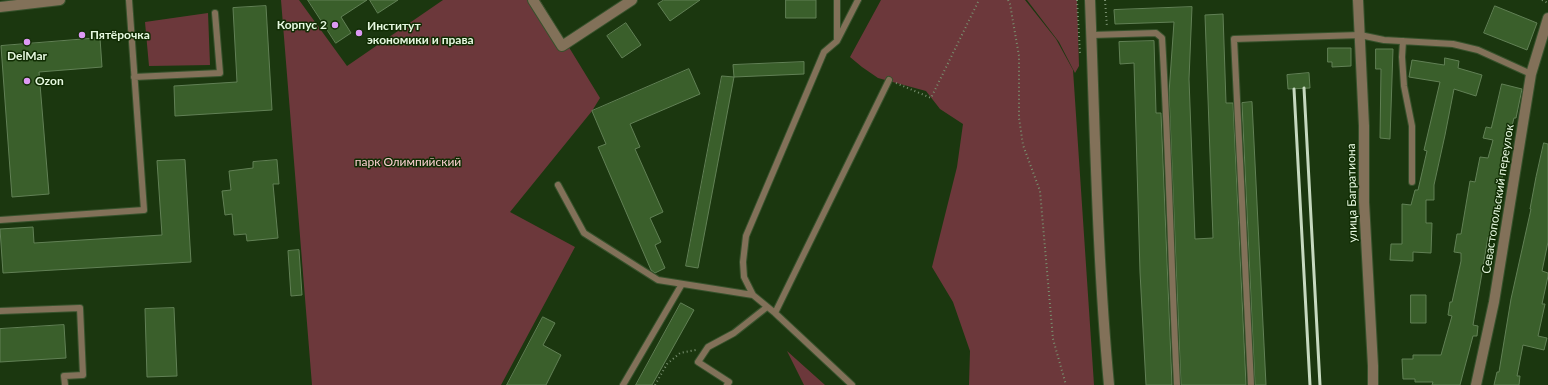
<!DOCTYPE html>
<meta charset="utf-8">
<style>
body{margin:0}
canvas{display:block;background:#1b370f}
</style>
<canvas width="1548" height="385"></canvas>
<script>
const context = document.querySelector('canvas').getContext('2d');
context.lineJoin = 'round';
function fill(path, color) { context.fillStyle = color; context.fill(path, 'evenodd'); }
function trace(path, color, width, dash) { context.strokeStyle = color; context.lineWidth = width; context.lineCap = dash ? 'butt' : 'round'; context.setLineDash(dash || []); context.stroke(path); }
function label(font, color, halo, rows, align = 'center') {
  context.font = font + ' Lato,sans-serif'; context.lineWidth = 3; context.setLineDash([]); context.textBaseline = 'middle'; context.strokeStyle = halo; context.fillStyle = color; for (const [text, x, y, turn = 0] of rows) {
    context.save(); context.translate(x, y); context.rotate((+turn || 0) * Math.PI / 180); context.textAlign = isNaN(turn) ? turn : align; if (halo) context.strokeText(text, 0, 0); context.fillText(text, 0, 0); context.restore();
  }
}
fill(new Path2D(`
 M281 0H299L347 66 443 0H540L600 98 592 111 510 212 575 247 501 385H312Z
 M881 0H1025L1056 39 1073 70 1094 385H969L970 351 953 302 932 267 957 167 963 124 940 109 926 91 878 78 862 67 850 57Z
 M1027 0H1077L1079 66 1075 73 1059 42Z
 M208 13 210 65 149 66 145 22Z
 M787 351 825 385H804Z`), '#6c383b');
const building = new Path2D(`
 M308 0H367L341 17 351 33 336 43Z
 M370 0H398L378 13Z
 M664 0H700L670 21 658 4Z
 M786 0H816V18H786Z
 M266 6 272 110 175 116 174 86 237 82 233 8Z
 M1495 6 1537 23 1527 50 1484 33Z
 M1192 7 1189 79 1195 239 1213 238 1205 15 1223 14 1226 103H1233L1246 385H1181L1169 93 1174 22 1115 24 1114 10Z
 M626 23 641 45 622 58 607 36Z
 M100 38 102 67 39 72 49 194 12 197 1 46Z
 M1154 41 1156 113H1161L1172 385H1146L1140 272 1134 63 1120 64 1119 42Z
 M1328 48H1351V66L1332 67V62H1328Z
 M1376 49H1393L1390 139 1380 138 1381 69H1376Z
 M1445 58 1459 61 1458 68 1482 75 1476 96 1454 89 1445 135 1434 185V200H1426V223H1432L1431 253 1413 252V261L1390 260 1391 244H1402V204L1411 205 1415 190H1418L1427 151 1424 150 1440 82 1409 77 1412 60 1444 65Z
 M804 62V74L734 77 733 65Z
 M689 69 700 94 630 124 640 147 635 149 663 212 650 218 661 242 655 245 665 268 655 273 651 270 598 147 606 144 592 111Z
 M1309 73 1310 88 1288 89 1287 75Z
 M722 76 734 77 698 268 686 266Z
 M1502 84 1522 89 1516 118H1514L1503 161 1505 162 1491 238 1488 237 1482 273 1473 325 1478 326 1477 336H1473L1460 385H1432L1433 382H1415V379H1403L1402 359H1413V355H1441L1452 316 1448 315 1450 302H1452L1461 261V253L1454 252 1457 234H1461L1470 181 1475 182 1480 157 1488 158 1493 140 1483 138 1486 127 1491 128Z
 M1252 102 1266 385H1255L1242 103Z
 M1544 143 1548 144V242L1542 271 1548 273V276L1542 304H1545L1538 336 1547 338 1544 350 1523 345 1517 376H1520L1519 385H1494L1497 372H1499L1511 299 1531 209H1530L1536 177Z
 M185 160 191 262 3 273 0 229 33 227 34 243 162 235 157 161Z
 M277 160 279 184H273L278 238 247 241 246 234 234 235 232 214 225 215 222 191 231 190 229 171 253 168V162Z
 M299 250 302 295 291 296 288 251Z
 M1411 295H1426V323H1411Z
 M681 303 694 310 652 385H636Z
 M174 308 177 376 147 377 145 309Z
 M543 317 555 323 543 345 561 355 546 385H507Z
 M64 325 66 358 0 362V329Z`);
fill(building, '#3a5f2b');
trace(building, '#618055', 1);
const service = new Path2D(`
 M837 0V39
 M1092 35 1156 33 1162 38C1169 154 1171 269 1177 385
 M1403 41 1402 57 1404 86 1412 126V182
 M134 77 220 73 215 13
 M558 185 584 233 658 280 753 295
 M0 220 144 210 129 0
 M0 311 80 308 83 375 64 376 65 385
 M775 313 889 80
 M623 385 682 284
 M727 385 729 382 698 362 708 347 734 333 767 307
 M852 385 775 313 753 295 744 277 743 262 746 236 813 78 824 52 837 41 858 0
 M1251 385 1234 39 1360 35 1384 40 1453 44 1478 50 1531 74`);
const minor = new Path2D(`
 M533 0 562 46 632 0
 M1358 0 1364 126V202L1373 366V385
 M0 7 60 0
 M1476 385 1494 302 1531 74 1548 18`);
const tertiary = new Path2D(`
 M1090 0C1095 128 1097 257 1109 385`);
trace(service, '#37522c', 8);
trace(minor, '#37522c', 12);
trace(tertiary, '#37522c', 12);
trace(new Path2D(`
 M1008 0 1010 4 1019 56V118L1023 145 1040 191 1053 339 1066 385
 M1077 0 1080 53
 M1105 0 1107 27
 M1542 0 1548 3
 M896 83 931 98 979 0
 M655 385 667 364 680 353 696 350`), '#78906f', 2, [1, 3]);
trace(service, '#827159', 6);
trace(minor, '#827159', 10);
trace(tertiary, '#827159', 10);
trace(new Path2D(`
 M1304 88 1320 385
 M1294 89 1310 385`), '#c6d9bf', 3);
for (const [x, y, r, color] of [
 [335,25,4,"#dd99f4"],
 [359,33,4,"#dd99f4"],
 [82,35,4,"#dd99f4"],
 [27,42,4,"#dd99f4"],
 [27,81,4,"#dd99f4"]
]) { const dot = new Path2D(); dot.arc(x, y, r, 0, 2 * Math.PI); context.fillStyle = color; context.fill(dot); trace(dot, '#112d04', 1.5); }
label('bold 12px', '#e6f8e0', '#112d04', [
 ["Корпус 2",327,25,"right"],
 ["Институт",367,26],
 ["экономики и права",367,40],
 ["Пятёрочка",90,35],
 ["DelMar",27,56,"center"],
 ["Ozon",35,81]
], 'left');
label('12px', '#fdd2d3', '#112d04', [
 ["парк Олимпийский",408,162]
]);
label('12px', '#e6f8e0', '#112d04', [
 ["улица Багратиона",1352,193,-91],
 ["Севастопольский переулок",1498,199,-81]
]);
</script>
